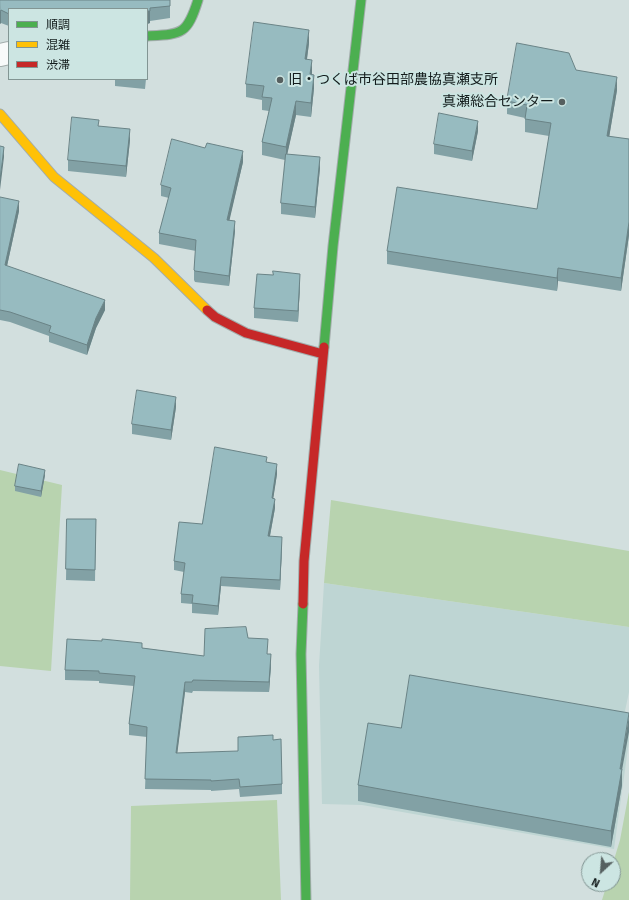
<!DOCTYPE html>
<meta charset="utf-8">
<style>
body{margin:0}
#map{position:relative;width:629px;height:900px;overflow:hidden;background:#d2dfde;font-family:Signika,"Noto Sans JP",sans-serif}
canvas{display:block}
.legend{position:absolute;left:8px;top:8px;width:140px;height:72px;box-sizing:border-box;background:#cce5e2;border:1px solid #829593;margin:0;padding:5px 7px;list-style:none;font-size:12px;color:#131c1c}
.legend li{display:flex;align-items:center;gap:8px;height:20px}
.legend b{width:20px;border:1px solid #829593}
.north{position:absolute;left:581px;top:852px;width:40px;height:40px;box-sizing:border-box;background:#cce5e2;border:1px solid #829593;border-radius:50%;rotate:206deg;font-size:11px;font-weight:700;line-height:16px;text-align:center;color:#131c1c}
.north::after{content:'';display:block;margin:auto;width:14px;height:18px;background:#566060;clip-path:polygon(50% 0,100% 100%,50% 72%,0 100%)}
</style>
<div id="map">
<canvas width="629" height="900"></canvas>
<ul class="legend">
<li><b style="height:5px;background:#4caf50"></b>順調</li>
<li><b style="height:5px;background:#ffc107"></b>混雑</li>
<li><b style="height:5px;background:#c62828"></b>渋滞</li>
</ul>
<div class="north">N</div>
</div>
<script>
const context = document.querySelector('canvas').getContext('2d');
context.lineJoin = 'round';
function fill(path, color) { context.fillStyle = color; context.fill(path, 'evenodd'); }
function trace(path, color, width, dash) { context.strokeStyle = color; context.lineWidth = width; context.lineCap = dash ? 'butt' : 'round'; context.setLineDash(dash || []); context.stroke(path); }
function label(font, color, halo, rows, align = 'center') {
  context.font = font + ' Signika,"Noto Sans JP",sans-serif'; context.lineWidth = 4; context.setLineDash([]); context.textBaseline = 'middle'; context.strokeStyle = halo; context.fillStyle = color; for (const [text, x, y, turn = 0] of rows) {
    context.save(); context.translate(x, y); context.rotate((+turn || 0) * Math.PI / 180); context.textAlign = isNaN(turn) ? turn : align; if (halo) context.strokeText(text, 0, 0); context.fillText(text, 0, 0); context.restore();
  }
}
fill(new Path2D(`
 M324 583 629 627V692L625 711 629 714V741L614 849 362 805 322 804 319 666Z`), '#bed5d3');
fill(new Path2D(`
 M0 470 62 485 51 671 0 666Z
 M331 500 629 551V627L324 583Z
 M629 792V900H602L607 884H613V863L620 840Z
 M277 800 281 900H130L131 806Z`), '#b8d3af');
const street = new Path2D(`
 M0 55 9 53`);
const fast = new Path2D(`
 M147 36C182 34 187 35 198 0
 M324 347 333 246 361 0
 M303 604 301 654 306 900`);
const slow = new Path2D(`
 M0 114 54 177 154 258 207 310`);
const jam = new Path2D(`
 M207 310 215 317 246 333 323 354
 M303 604 304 561 324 347`);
trace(street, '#a2acab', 24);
trace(fast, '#a2acab', 11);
trace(slow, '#a2acab', 11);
trace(jam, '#a2acab', 11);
trace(street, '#f8fafa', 22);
trace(fast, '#4caf50', 9);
trace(slow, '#ffc107', 9);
trace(jam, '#c62828', 9);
fill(new Path2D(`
 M0 0 170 6V18L150 21V23L147 24V9H9V26L1 23 0 24Z
 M309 43 307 59 312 74 314 88 311 117 296 115 287 154 320 168 315 218 281 214V203L285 160 262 155V142L269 111 262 110V100L246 97V84Z
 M576 70 617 90 609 137 629 139V235L621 291 558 281 557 291 387 264V251L537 209 549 136 525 132V118L507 114V101Z
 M115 79H146L145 89 115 86Z
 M99 126 130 140 126 177 68 171V160Z
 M478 131 472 161 434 154V144Z
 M243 162 229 220 235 231 229 286 195 282 194 280V270L196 251 159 244V233L169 198 161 196V185Z
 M0 197 19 211 7 266 105 310 96 328 87 355 49 342V336L10 322 0 320Z
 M300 285 298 322 254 318V308Z
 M176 407 171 440 132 434V424Z
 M267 462 277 474 273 498 275 508 270 536 282 546 280 590 221 586 218 615 192 613V604L181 603V594L184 572 174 570V561L202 524Z
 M45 475 41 497 15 491V486Z
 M67 519H96L95 581 66 580Z
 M248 638 267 654 271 665 269 692 193 691 192 693 185 692 177 753 238 752V737L273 740 282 784V794L240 797 239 789 211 791V790L145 789 147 737 129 735V724L134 686 99 683V681L65 680V670L142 648 204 656Z
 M622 770V785L611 847 358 801V785Z`), '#82a1a5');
fill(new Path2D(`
 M150 8V23L147 24V11Z
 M1 10V23L0 24V12Z
 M309 30V43L305 73V59Z
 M148 36V48L147 62V50Z
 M312 60V73L310 87V74Z
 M314 75V88L311 117V103Z
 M617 77V90L607 150V136Z
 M296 101V115L286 160V147Z
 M478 121V131L472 161V151Z
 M130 129V140L126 177V166Z
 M4 147V157L0 190V180Z
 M243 151V162L227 231V220Z
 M320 157V168L315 218V207Z
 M19 201V211L5 275V265Z
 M235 221V231L229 286V276Z
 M629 222V235L621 291V278Z
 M558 268V281L557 291V278Z
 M300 274V285L298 322V311Z
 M105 300V310L96 328 87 355V345L96 318Z
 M176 397V407L171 440V430Z
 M277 464V474L272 507V498Z
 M45 470V475L41 497V491Z
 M275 499V508L268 546V536Z
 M282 537V546L280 590V580Z
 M221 577V586L218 615V606Z
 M271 654V665L269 692V682Z
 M185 682V692L176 764V753Z
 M629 716V732L622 770V785L611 847V831L620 769Z`), '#6a8386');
const building = new Path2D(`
 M0 0H170V6L150 8V11H147V9H9V14L1 10 0 12Z
 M254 22 309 30 305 59 312 60 310 74 314 75 311 103 296 101 286 147 262 142 272 98 262 97 264 86 246 84Z
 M147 36H148L147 50Z
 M517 43 569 53 576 70 617 77 607 136 629 139V222L621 278 558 268 557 278 387 251 397 187 537 209 551 123 525 119 527 105 507 101Z
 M439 113 478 121 472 151 434 144Z
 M72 117 99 120 98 126 130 129 126 166 68 160Z
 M172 139 205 148 207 143 243 151 227 220 235 221 229 276 195 271 194 270 196 240 159 233 171 188 161 185Z
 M0 146 4 147 0 180Z
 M286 154 320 157 315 207 281 203Z
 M0 197 19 201 5 265 105 300 96 318 87 345 49 332 51 326 10 312 0 310Z
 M273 271 300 274 298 311 254 308 257 274 273 275Z
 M137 390 176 397 171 430 132 424Z
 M215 447 267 457 266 462 277 464 272 498 275 499 268 536 282 537 280 580 221 577 218 606 192 603 193 595 181 594 185 563 174 561 179 522 202 524Z
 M19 464 45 470 41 491 15 486Z
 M67 519H96L95 570 66 569Z
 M246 627 248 638 268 639 267 654H271L269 682 193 680 192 682H185L176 753 238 751V737L273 735V740L281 739 282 784 240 787 239 779 211 781V780L145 779 147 727 129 724 135 676 99 673V671L65 670 67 639 102 641V639L142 643V648L204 656 205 629Z
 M410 675 629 713 620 769H622L611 831 358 785 368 723 401 728Z`);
fill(building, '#97bbc0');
trace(building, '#6a8386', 1);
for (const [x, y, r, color] of [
 [280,80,4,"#566060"],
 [562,102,4,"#566060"]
]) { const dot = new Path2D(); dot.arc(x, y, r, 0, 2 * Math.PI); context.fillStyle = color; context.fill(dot); trace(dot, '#cce5e2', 1.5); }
label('14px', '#131c1c', '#cce5e2', [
 ["旧・つくば市谷田部農協真瀬支所",288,80],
 ["真瀬総合センター",554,102,"right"]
], 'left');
</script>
